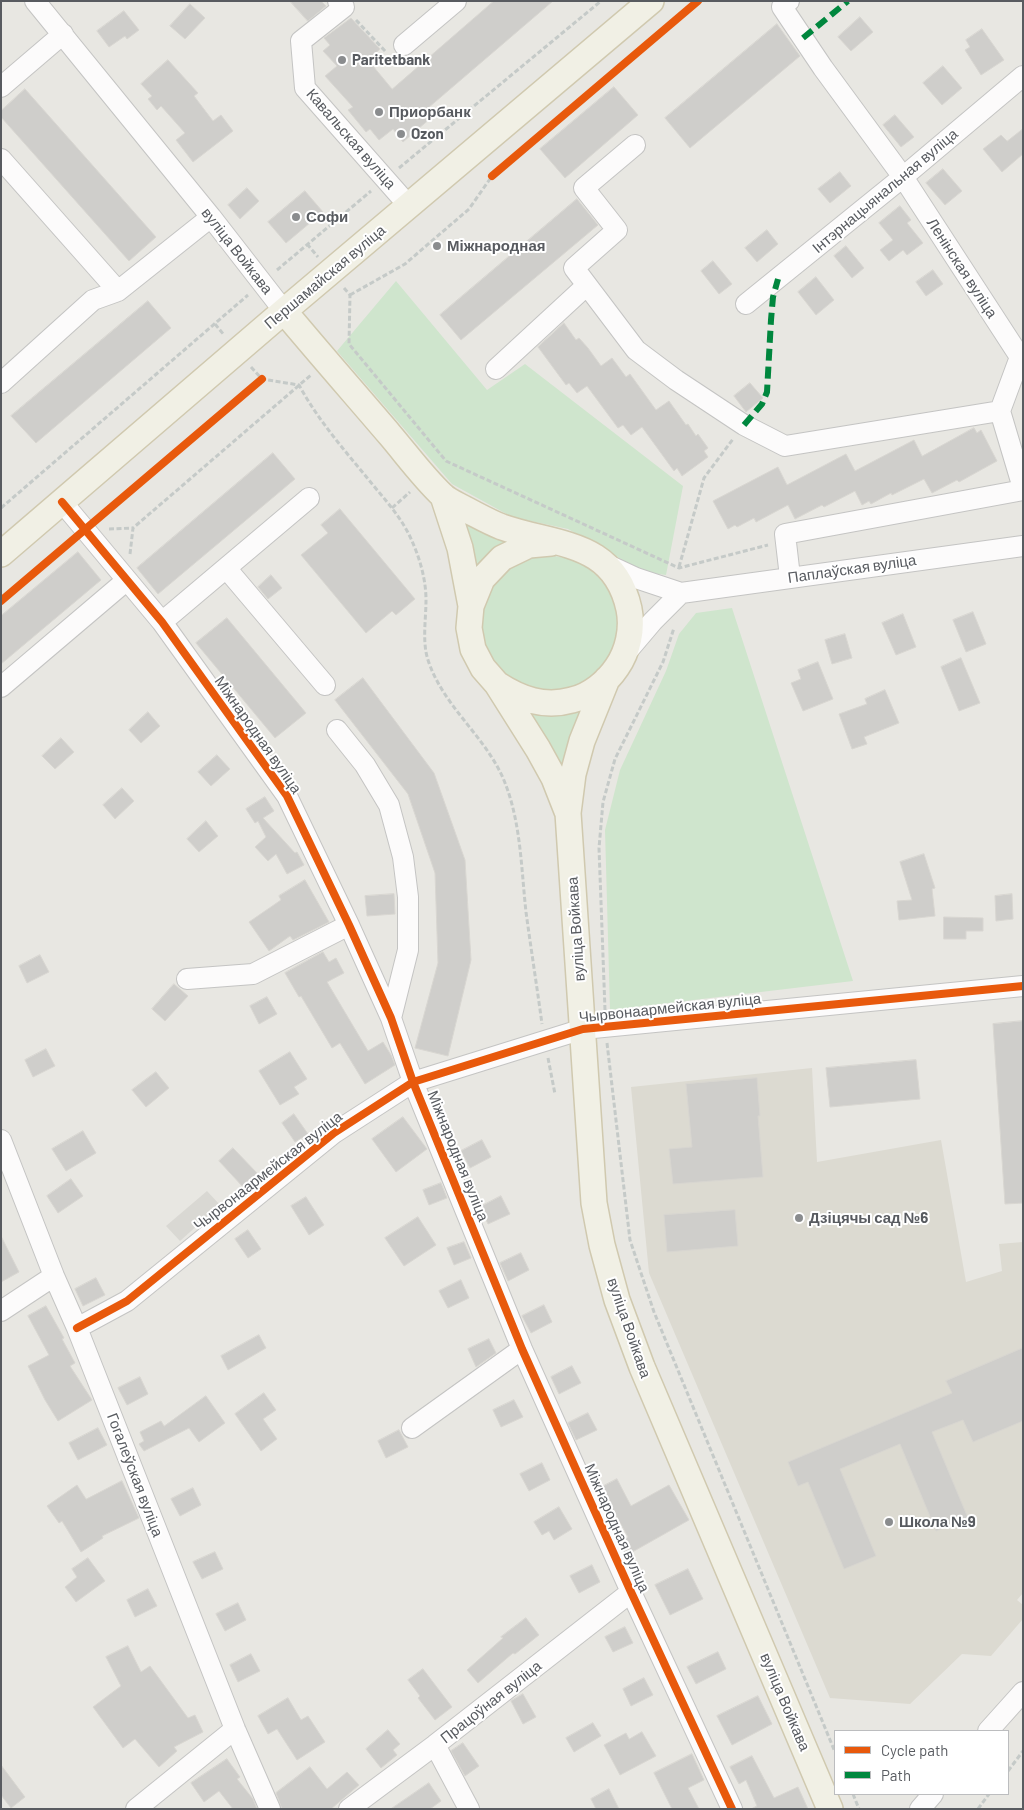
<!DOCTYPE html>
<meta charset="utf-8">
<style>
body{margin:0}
#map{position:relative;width:1024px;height:1810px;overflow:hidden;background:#e8e7e2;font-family:Barlow,sans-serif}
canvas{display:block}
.frame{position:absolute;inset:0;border:2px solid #585b60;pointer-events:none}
.legend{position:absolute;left:834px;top:1730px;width:175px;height:65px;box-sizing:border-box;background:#fff;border:1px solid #bcbdbf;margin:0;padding:6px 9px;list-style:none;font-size:15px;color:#585b60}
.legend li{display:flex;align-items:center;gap:10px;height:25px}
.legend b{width:25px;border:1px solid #bcbdbf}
</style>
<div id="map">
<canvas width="1024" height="1810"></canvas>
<div class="frame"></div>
<ul class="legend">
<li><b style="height:6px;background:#e8590c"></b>Cycle path</li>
<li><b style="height:6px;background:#00873e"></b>Path</li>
</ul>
</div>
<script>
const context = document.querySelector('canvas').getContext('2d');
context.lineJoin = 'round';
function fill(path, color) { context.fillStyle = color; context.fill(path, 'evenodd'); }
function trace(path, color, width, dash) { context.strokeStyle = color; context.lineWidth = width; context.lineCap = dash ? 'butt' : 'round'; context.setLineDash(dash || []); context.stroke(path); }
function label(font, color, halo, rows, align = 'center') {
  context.font = font + ' Barlow,sans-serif'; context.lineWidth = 4; context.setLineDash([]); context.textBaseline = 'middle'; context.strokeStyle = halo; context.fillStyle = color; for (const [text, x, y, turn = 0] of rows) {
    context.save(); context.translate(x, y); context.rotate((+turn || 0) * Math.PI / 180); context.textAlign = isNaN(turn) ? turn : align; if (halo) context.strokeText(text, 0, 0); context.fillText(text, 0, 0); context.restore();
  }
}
fill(new Path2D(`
 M207 1191 220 1205 180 1241 166 1226Z`), '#d9d8d3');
fill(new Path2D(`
 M812 1068 817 1162 941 1140 966 1282 1002 1271 999 1244 1023 1242V1593L1017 1600 1023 1605V1619L991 1656 962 1654 910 1704 830 1698 649 1273 631 1087Z`), '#dcdad1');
fill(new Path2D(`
 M396 281 487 390 525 364 683 486 666 575 644 572 568 529 512 517 452 484 337 351Z
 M457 514 521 539 473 579Z
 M481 624a68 68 0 1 1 136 0a68 68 0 1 1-136 0Z
 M732 608 853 981 610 1010 605 830 620 770 666 671 679 634 696 613Z
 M593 700 561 777 518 706Z`), '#cfe5cd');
const building = new Path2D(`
 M290 1H321L326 6 308 21Z
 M494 1H553L428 108 431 111 428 113 432 117 403 142 393 129 379 140 370 129 366 132 348 110 353 107 325 76 337 66 323 51 330 45 324 38 351 18 380 49 368 60 392 89Z
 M190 4 205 18 185 39 170 26Z
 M124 11 139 30 127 39 125 36 109 47 97 31Z
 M860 17 873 32 851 51 838 37Z
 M777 24 800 56 690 148 665 118Z
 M982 29 1004 60 981 75 965 50 970 47 966 40Z
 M168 60 198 93 194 96 213 121 221 115 233 131 193 162 176 140 185 133 161 106 157 110 148 99 152 96 141 84Z
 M943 66 962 88 942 105 923 83Z
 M614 87 638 115 565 178 540 149Z
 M25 89 156 237 129 261 1 117V111Z
 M895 115 914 137 901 147 883 125Z
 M1023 129V154L1002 172 983 149 1001 135 1007 141Z
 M943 169 962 191 945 205 926 183Z
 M840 172 851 186 830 203 818 189Z
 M247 188 259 201 240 219 228 205Z
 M305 191 323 212 286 243 268 222Z
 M577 199 598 225 461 340 440 315Z
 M900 206 911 220 907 223 923 243 907 255 903 250 889 261 880 250 893 240 879 223Z
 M767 230 778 244 757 262 745 248Z
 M846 246 864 268 852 278 834 256Z
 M713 261 732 284 719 294 701 271Z
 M933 270 943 284 926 296 916 282Z
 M816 277 834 300 816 315 798 292Z
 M148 301 171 328 36 443 11 416Z
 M564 323 576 340 579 338 588 348 601 366 612 358 626 377 630 374 656 410 669 401 686 425 688 424 696 436 698 434 708 448 704 451 708 457 682 476 677 468 674 471 642 427 631 435 623 425 618 428 587 386 577 393 569 383 566 385 538 347Z
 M750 383 763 398 746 412 734 396Z
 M974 428 977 433 981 430 997 461 959 482 957 480 932 493 924 479 892 495 891 493 871 504 869 501 862 505 855 491 824 507 822 505 795 519 788 505 756 522 754 518 737 527 735 525 728 529 713 501 778 467 787 485 846 454 855 471 914 440 922 456Z
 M273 453 295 479 158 594 137 568Z
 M340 509 415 599 396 615 392 611 366 633 301 555 328 533 321 525Z
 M78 552 101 580 1 664V616Z
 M271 575 282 588 268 599 258 587Z
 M973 612 986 644 966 652 953 620Z
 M903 614 916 647 896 655 882 623Z
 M227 618 306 713 275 738 196 643Z
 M845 634 852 658 832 664 825 640Z
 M961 658 980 703 959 711 941 667Z
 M818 662 833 699 803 711 791 683 801 679 798 670Z
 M363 678 434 773 465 860 471 960 448 1056 415 1048 438 963 435 873 408 794 335 700Z
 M885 690 899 723 864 737 867 744 852 749 839 714 867 704 865 699Z
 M148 712 160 726 141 743 129 730Z
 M61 738 74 752 55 769 42 756Z
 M217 755 230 769 211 786 198 772Z
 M122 788 134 801 115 819 103 805Z
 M265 797 274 811 263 818 295 853 297 852 304 865 287 874 276 854 268 861 255 847 266 837 258 821 255 823 246 809Z
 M206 821 218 836 199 852 187 839Z
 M924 854 935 888 932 889 935 916 899 920 897 901 912 900 900 862Z
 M305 880 329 922 293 940 290 936 269 951 249 922 281 900 279 896Z
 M394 894 395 914 367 916 365 896Z
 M1012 894 1013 919 996 921 995 896Z
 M944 917 983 918V931H966V939H944Z
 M323 952 329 962 336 958 344 973 327 982 368 1051 383 1042 391 1055 395 1065 365 1084 340 1043 332 1048 301 996 299 997 285 973Z
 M40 955 49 972 27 983 19 966Z
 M174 984 188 996 165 1021 152 1009Z
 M267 997 277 1014 259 1024 250 1006Z
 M1023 1021V1203L1005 1204 993 1024Z
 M46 1049 55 1066 33 1077 25 1060Z
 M290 1052 307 1079 294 1087 299 1094 280 1105 259 1071Z
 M916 1060 920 1099 830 1107 826 1068Z
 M156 1072 169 1088 146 1107 132 1090Z
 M757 1078 760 1116H758L763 1177 673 1184 669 1149 692 1147 686 1084Z
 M294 1114 308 1134 295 1142 282 1123Z
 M403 1117 427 1149 396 1172 372 1139Z
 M83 1131 96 1153 66 1171 52 1149Z
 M482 1140 491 1157 470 1168 461 1151Z
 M233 1148 257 1173 243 1187 219 1161Z
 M71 1179 83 1196 58 1213 47 1196Z
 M441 1183 447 1198 429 1205 423 1190Z
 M501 1196 510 1214 488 1224 480 1207Z
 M306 1197 324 1225 309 1235 291 1206Z
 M735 1210 738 1246 667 1252 664 1215Z
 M418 1217 436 1245 404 1266 385 1238Z
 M248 1230 261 1249 248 1258 235 1239Z
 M1 1236 19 1272 1 1282Z
 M464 1242 471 1258 454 1265 447 1248Z
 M521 1253 529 1270 508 1281 500 1263Z
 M96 1278 105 1295 83 1306 75 1289Z
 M461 1280 469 1298 448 1308 439 1291Z
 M544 1305 552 1322 531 1333 522 1316Z
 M46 1306 64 1338 62 1339 75 1363 70 1366 92 1400 58 1421 45 1400 28 1366 49 1355 28 1316Z
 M259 1335 266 1348 228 1370 221 1356Z
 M489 1339 496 1353 476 1367 468 1349Z
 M1023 1348V1421L973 1442 963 1420 932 1432 968 1518 936 1531 900 1444 840 1469 876 1556 844 1569 808 1482 798 1486 788 1462 952 1393 946 1381Z
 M572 1366 581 1383 559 1394 551 1377Z
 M140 1377 148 1394 127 1405 118 1388Z
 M264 1393 276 1410 263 1419 277 1439 261 1451 235 1414Z
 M206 1396 225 1423 199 1442 189 1428 144 1451 139 1444 144 1441 140 1432 161 1421 164 1426Z
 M514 1400 523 1417 501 1427 493 1410Z
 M588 1413 597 1430 576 1440 568 1423Z
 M98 1428 107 1445 78 1460 69 1443Z
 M399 1430 408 1447 386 1458 378 1441Z
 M542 1463 550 1480 529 1491 520 1474Z
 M617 1479 631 1506 669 1485 689 1520 627 1555 621 1540 628 1537 610 1505 606 1507 598 1489Z
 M122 1481 139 1518 102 1536 103 1538 81 1552 62 1521 59 1523 47 1506 77 1485 86 1499Z
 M193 1488 201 1505 180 1516 171 1499Z
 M559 1507 572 1529 554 1540 549 1531 542 1535 534 1522Z
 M215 1552 223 1569 202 1579 193 1562Z
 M88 1558 105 1581 76 1602 65 1587 77 1577 72 1569Z
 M592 1565 600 1582 579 1593 570 1576Z
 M688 1569 703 1599 670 1615 655 1585Z
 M148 1589 157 1606 135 1617 127 1600Z
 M238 1603 246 1620 225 1631 216 1614Z
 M526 1618 539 1635 515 1654 513 1653 478 1683 467 1670 503 1638 501 1637Z
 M625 1627 633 1643 613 1652 605 1637Z
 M128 1646 141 1672 150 1666 188 1718 195 1715 203 1732 174 1747 177 1751 159 1767 135 1739 123 1748 93 1707 121 1686 106 1657Z
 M718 1652 726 1669 696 1684 687 1667Z
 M251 1654 260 1671 238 1682 230 1665Z
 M423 1669 452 1707 435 1720 418 1698 420 1696 408 1680Z
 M644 1678 653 1695 631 1706 623 1689Z
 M523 1694 536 1717 523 1724 511 1701Z
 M758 1696 772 1724 732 1745 717 1716Z
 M288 1698 301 1720 308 1716 325 1742 297 1760 277 1729 268 1734 258 1716Z
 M593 1723 601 1736 574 1752 566 1738Z
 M388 1730 400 1744 393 1750 397 1755 381 1768 366 1749Z
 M642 1732 656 1756 620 1775 604 1745 626 1733 629 1739Z
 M463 1743 479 1766 465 1776 451 1751Z
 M692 1754 704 1780 688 1788 699 1809H672L654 1773Z
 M752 1756 774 1798 798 1787 808 1809H751L757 1806 746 1780 739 1784 730 1767Z
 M227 1759 240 1777 237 1779 253 1799 257 1809H233L219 1791 204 1802 191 1783Z
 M1 1765 25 1797 11 1808 1 1795Z
 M310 1767 327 1789 347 1772 359 1785 331 1809H282L276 1793Z
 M429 1783 441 1801 430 1809H391Z
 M609 1789 619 1809H596L591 1799Z`);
fill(building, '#cfcecb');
trace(building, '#d8d6d1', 1);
const minor = new Path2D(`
 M35 1 211 217 284 311
 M338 1 344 7 301 41 305 88 409 206
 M789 1 782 7 823 68 903 177 1020 357 1000 411 1023 488
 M404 45 456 1
 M1 87 63 34
 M635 145 584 188 617 230 574 268 636 350 676 380 744 425 785 446 1000 411
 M1 159 118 291
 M746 304 903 177 1023 76
 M496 369 586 286
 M1 383 93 300 118 291 211 217
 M62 502 162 622 287 796 349 925 391 1018 413 1082 522 1349 631 1592 732 1809
 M606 564 636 578 681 593 1023 546
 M226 568 325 685
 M790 577 785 534 1023 490
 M162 622 309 498
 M625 654 653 621 681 593
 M1 687 127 580
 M337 730 365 765 389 805 403 857 408 897V950L391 1018
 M187 979 253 974 349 925
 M1 1140 54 1276 77 1328 235 1729 270 1809
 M1 1311 54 1276
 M77 1328 127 1301 334 1133 413 1082 583 1029 1023 986
 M412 1428 522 1349
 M988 1731 1023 1692
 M435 1745 469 1809
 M136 1809 235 1729
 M349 1809 435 1745 631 1592
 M920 1809 933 1794`);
const major = new Path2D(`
 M284 311C319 353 355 394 390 435 407 455 423 477 442 495 448 501 458 505 465 509 477 515 489 522 502 527 556 546 614 540 629 609 633 629 628 651 617 667 607 682 590 696 572 700 544 708 520 699 497 684
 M443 496 460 548 471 606 469 628 473 649 483 668 497 684 538 749 554 778 567 811
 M1 554 284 311 651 1
 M471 606 482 579 502 558 529 545 551 543
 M607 679 582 741 573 774 568 813 594 1203 602 1245 617 1300 642 1367 830 1809`);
trace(minor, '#c4c4c3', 22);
trace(major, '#d0c9af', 28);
trace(new Path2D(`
 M356 20 386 52
 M399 168 601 1
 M307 244 318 257
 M277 270 371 191
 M344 288 350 295 349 344 446 461 679 568 768 545
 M350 295 405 264 469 209 492 176
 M215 324 224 335
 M251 367 262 379 299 385C319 422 347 453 373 485 388 503 403 520 412 541 420 559 426 580 426 600 426 619 422 642 428 660 443 706 484 735 503 778 521 820 521 867 526 912 531 949 537 987 542 1024
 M1 508 248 295
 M392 508 410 492
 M109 529 133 528
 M130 554 133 528 311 375
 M679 567 704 478 733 439
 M605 1010 599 848 603 802 615 759 663 662 674 628
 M607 1043 630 1240 654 1312 835 1752
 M548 1058 555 1094
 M1008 1771 1023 1751
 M853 1794 859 1809
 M978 1809 989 1794`), '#c5cac8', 3, [5, 2.5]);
trace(minor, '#fcfbfb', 20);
trace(major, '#f1f0e5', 25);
trace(new Path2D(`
 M803 38 848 1
 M744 425 762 404 767 392 771 320 773 297 778 279`), '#00873e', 6, [12, 6]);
trace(new Path2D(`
 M492 176 698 1
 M62 502 162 622 287 796 349 925 391 1018 413 1082 522 1349 631 1592 732 1809
 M1 601 262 379
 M77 1328 127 1301 334 1133 413 1082 583 1029 1023 986`), '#e8590c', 8);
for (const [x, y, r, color] of [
 [342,60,5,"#8a8c8e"],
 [379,112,5,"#8a8c8e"],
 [401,134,5,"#8a8c8e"],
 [296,217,5,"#8a8c8e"],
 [437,246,5,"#8a8c8e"],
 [799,1218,5,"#8a8c8e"],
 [889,1522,5,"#8a8c8e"]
]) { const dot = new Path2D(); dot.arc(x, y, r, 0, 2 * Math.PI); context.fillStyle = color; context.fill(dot); trace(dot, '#fff', 2); }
label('bold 15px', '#585b60', '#fff', [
 ["Paritetbank",352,60],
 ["Приорбанк",389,112],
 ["Ozon",411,134],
 ["Софи",306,217],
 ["Міжнародная",447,246],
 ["Дзіцячы сад №6",809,1218],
 ["Школа №9",899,1522]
], 'left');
label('15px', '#585b60', '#fff', [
 ["Кавальская вуліца",351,139,49],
 ["Інтэрнацыянальная вуліца",885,191,-40],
 ["вуліца Войкава",237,251,52],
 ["Ленінская вуліца",962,268,57],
 ["Першамайская вуліца",325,277,-40],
 ["Паплаўская вуліца",852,569,-8],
 ["Міжнародная вуліца",258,735,55],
 ["вуліца Войкава",576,929,-94],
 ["Чырвонаармейская вуліца",670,1008,-6],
 ["Міжнародная вуліца",458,1156,68],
 ["Чырвонаармейская вуліца",268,1171,-38],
 ["вуліца Войкава",629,1328,71],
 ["Гогалеўская вуліца",135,1475,69],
 ["Міжнародная вуліца",617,1528,66],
 ["Працоўная вуліца",491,1702,-38],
 ["вуліца Войкава",785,1702,67]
]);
</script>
